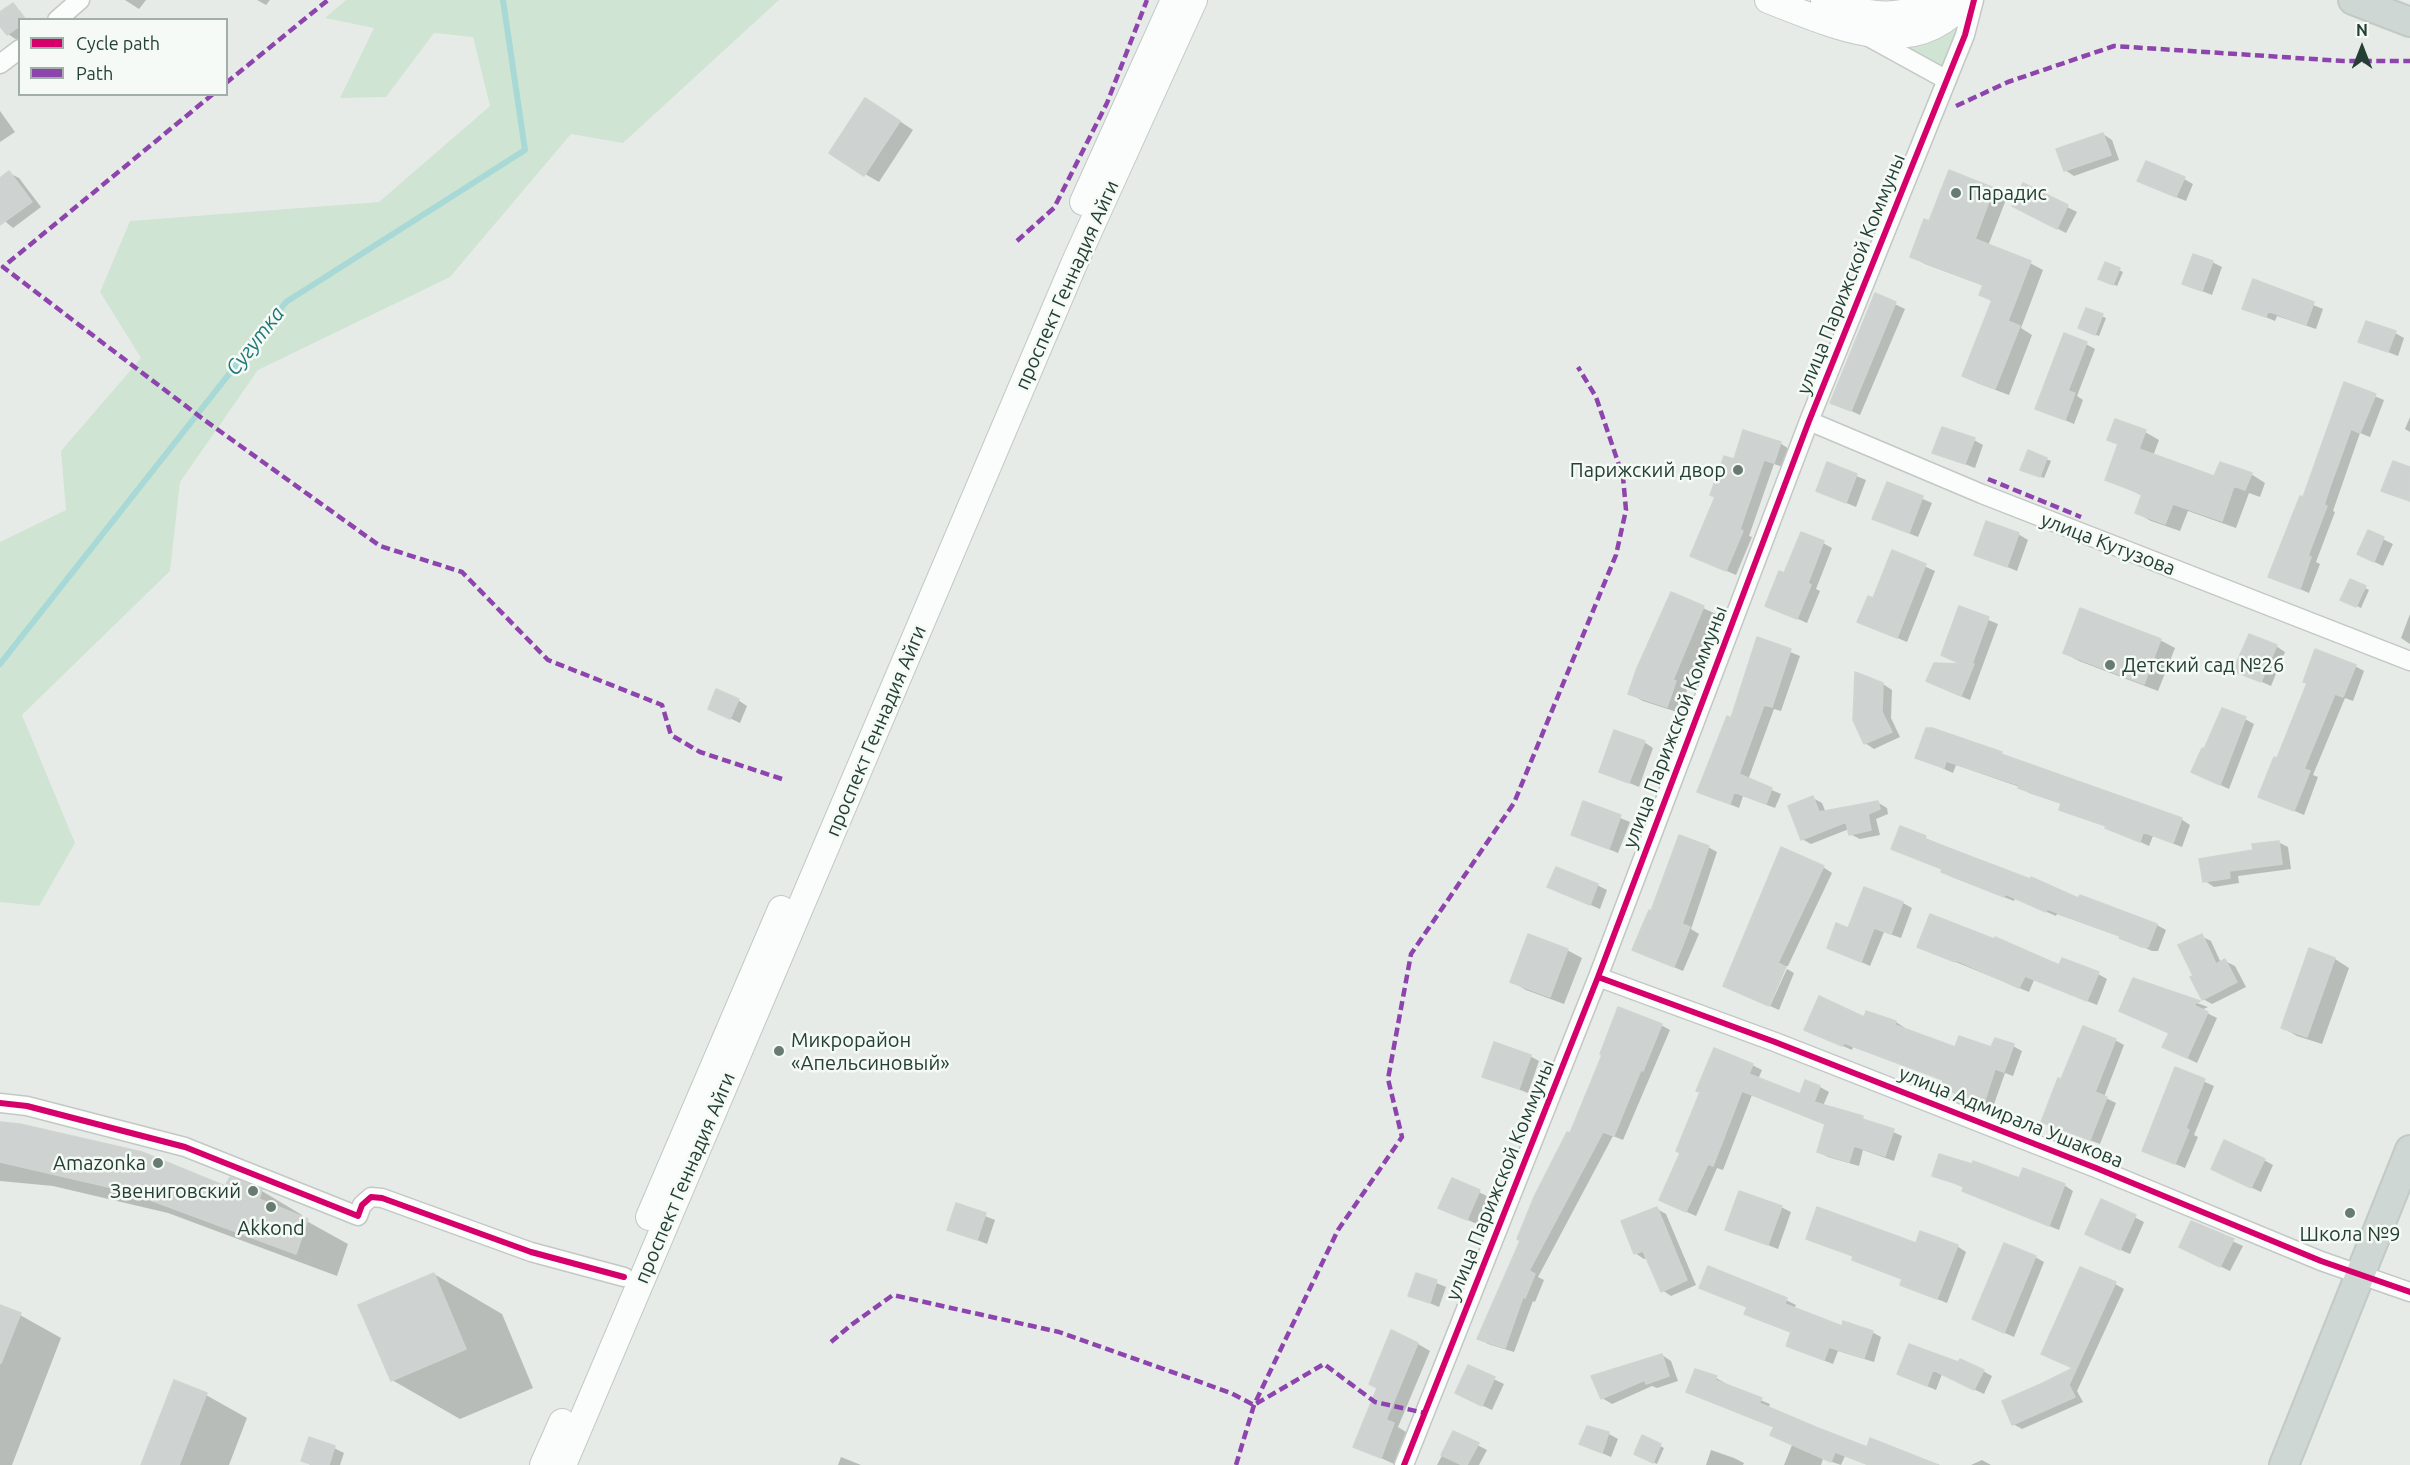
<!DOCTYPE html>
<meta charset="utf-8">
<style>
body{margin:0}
#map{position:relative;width:2410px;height:1465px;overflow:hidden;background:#e6ebe8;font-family:Ubuntu,sans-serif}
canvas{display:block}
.legend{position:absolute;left:18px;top:18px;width:210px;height:78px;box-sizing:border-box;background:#f5faf6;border:2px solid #a1afa8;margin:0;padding:8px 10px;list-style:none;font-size:18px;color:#243f33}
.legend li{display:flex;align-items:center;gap:12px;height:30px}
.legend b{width:30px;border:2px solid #a1afa8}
.north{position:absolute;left:2332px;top:18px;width:60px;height:60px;-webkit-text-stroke:4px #f5faf6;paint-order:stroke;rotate:0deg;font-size:16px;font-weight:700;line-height:24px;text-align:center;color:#243f33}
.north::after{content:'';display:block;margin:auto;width:21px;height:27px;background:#243f33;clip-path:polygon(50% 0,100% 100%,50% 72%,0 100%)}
</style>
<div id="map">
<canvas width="2410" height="1465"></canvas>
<ul class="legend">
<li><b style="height:8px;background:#d6006c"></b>Cycle path</li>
<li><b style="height:8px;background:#8e44ad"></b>Path</li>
</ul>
<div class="north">N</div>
</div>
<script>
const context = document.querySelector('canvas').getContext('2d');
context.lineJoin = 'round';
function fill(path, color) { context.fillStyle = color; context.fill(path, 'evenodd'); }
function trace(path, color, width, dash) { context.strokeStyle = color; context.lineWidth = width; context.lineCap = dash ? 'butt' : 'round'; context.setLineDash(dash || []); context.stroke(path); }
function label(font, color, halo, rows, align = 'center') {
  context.font = font + ' Ubuntu,sans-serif'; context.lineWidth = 5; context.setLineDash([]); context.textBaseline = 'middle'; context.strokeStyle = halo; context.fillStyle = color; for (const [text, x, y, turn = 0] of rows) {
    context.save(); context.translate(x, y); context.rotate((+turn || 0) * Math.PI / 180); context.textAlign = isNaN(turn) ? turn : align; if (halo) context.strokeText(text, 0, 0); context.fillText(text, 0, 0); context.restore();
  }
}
fill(new Path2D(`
 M346 0H779L623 143 571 134 450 277 258 370 180 482 170 571 22 715 75 843 39 906 0 902V542L66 510 61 451 141 358 100 292 130 221 379 202 490 106 473 37 434 33 386 97 340 98 374 28 325 18Z
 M1953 27 1958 31 1945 65 1942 67 1907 49 1909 45Z`), '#d0e4d3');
fill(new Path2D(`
 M125 0H146L139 9Z
 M257 0H270L266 5Z
 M11 6 20 11 26 20H20V38L17 40 8 34 0 24V14Z
 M880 108 913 130 879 182 865 174Z
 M0 111 15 132 0 142Z
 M2103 134 2112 140 2119 160 2074 176 2065 170Z
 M9 173 19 178 41 207 13 228 0 217V180Z
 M2184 179 2193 184 2186 201 2149 186Z
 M2024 185 2077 212 2066 233 2023 211Z
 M1993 189 2007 197 1988 246 2030 263 2043 270 2021 328 2032 335 2009 395 1977 383 1964 376 1993 302 1981 295 1984 286 1925 264 1911 256 1930 223Z
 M2212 262 2222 267 2212 295 2184 284Z
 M2106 264 2123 272 2117 286 2104 280Z
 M2254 281 2323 309 2316 329 2277 316 2275 321 2244 308Z
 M1876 295 1905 309 1860 415 1832 402Z
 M2087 310 2106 318 2099 336 2083 330Z
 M2395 333 2404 338 2398 356 2360 341Z
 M2086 344 2095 349 2077 396 2083 400 2074 424 2037 408Z
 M2345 384 2384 400 2370 437 2360 433 2333 511 2335 512 2316 562 2320 564 2309 593 2270 576 2304 499Z
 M2410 417V432L2405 429Z
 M2145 432 2159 440 2153 456 2215 478 2251 474 2265 483 2260 497 2249 493 2236 528 2188 511 2180 531 2151 521 2137 513 2143 496 2107 479 2119 445 2109 439Z
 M1974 440 1983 445 1975 468 1934 452Z
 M1780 443 1789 449 1783 467 1774 464 1749 536 1752 537 1736 575 1692 556 1735 461Z
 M2028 452 2051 461 2044 478 2026 471Z
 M1828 464 1866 480 1856 507 1818 491Z
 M1888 484 1932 503 1918 537 1883 523Z
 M2368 532 2393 544 2383 566 2368 559Z
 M2018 534 2028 540 2017 571 1976 554Z
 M1823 543 1832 548 1816 589 1820 591 1807 623 1767 605 1785 575Z
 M1893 552 1935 571 1907 642 1869 626Z
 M2365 588 2369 590 2361 608 2346 601Z
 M1672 594 1716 614 1685 688 1687 690 1680 713 1643 701 1630 694Z
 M1960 608 1998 624 1970 700 1937 686 1964 665 1943 655Z
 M2410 614V644L2401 638Z
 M1758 639 1800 656 1781 711 1774 709 1748 780 1781 794 1775 808 1743 796 1739 808 1699 792 1732 720Z
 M2160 640 2175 648 2158 691 2079 661 2064 653Z
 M2276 646 2285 652 2271 686 2235 670Z
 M2355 666 2364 671 2353 701 2345 698 2313 775 2318 777 2304 815 2260 796 2278 760Z
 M1883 684 1892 690 1891 718 1900 737 1874 749 1865 743Z
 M738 700 747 706 740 723 719 713Z
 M2245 719 2254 724 2229 789 2203 777Z
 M1644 742 1653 748 1639 787 1601 771Z
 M2001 753 2012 759 2181 819 2190 825 2182 847 2153 836 2149 846 2108 827 2070 814 2061 809 2062 804 2029 793 2020 787 1956 765 1953 773 1917 757Z
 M1813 798 1822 803 1826 813 1877 802 1887 808 1888 814 1876 819 1880 835 1860 839 1850 834 1849 829 1811 844 1802 839Z
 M1584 803 1630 822 1618 853 1573 834Z
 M1925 838 2079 900 2157 925 2166 930 2158 951H2152L2121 937 2057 914 2056 916 2015 898 2014 901 1952 877 1943 870 1892 849Z
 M2278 842 2288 847 2291 869 2238 876 2239 883 2214 887 2205 881 2254 851Z
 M1708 847 1717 852 1691 929 1699 934 1683 971 1634 950Z
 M1823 867 1832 873 1787 968 1788 966H1784L1768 1005 1724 985Z
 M1597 885 1607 890 1600 909 1549 887Z
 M1903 903 1912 908 1901 938 1884 932 1870 966 1828 947 1849 930Z
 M2201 936 2211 941 2221 963 2225 961 2235 966 2246 987 2212 1004 2203 999 2194 977Z
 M1919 947 2098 974 2107 979 2097 1005 2034 980 2029 992Z
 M1567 950 1582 958 1564 1004 1526 990 1512 982Z
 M2310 950 2335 959 2349 968 2322 1044 2297 1036 2283 1028Z
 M1787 969 1794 973 1779 1010 1770 1006Z
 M2134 980 2208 1007 2201 1010 2217 1018 2197 1063 2164 1047 2170 1033Z
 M1867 1013 1896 1022 1905 1028 1904 1030 1956 1049H1992L2013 1046 2022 1051 2013 1076 2005 1073 1993 1107 1951 1092 1942 1087 1945 1081 1853 1047 1852 1050 1815 1034 1865 1019Z
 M1661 1025 1670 1030 1623 1140 1613 1136 1538 1277 1544 1280 1535 1302 1533 1301 1514 1352 1488 1344 1479 1339 1571 1135Z
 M2115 1040 2124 1045 2104 1097 2116 1103 2100 1144 2052 1126 2062 1081Z
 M1530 1056 1539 1061 1528 1093 1484 1076Z
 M1752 1065 1762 1070 1758 1079 1801 1096 1820 1087 1829 1092 1823 1106 1862 1118 1902 1136 1894 1161 1863 1150 1859 1166 1828 1157 1818 1152 1826 1125 1752 1095 1723 1170 1717 1168 1696 1216 1671 1205Z
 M2176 1069 2214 1086 2194 1135 2198 1137 2185 1168 2153 1155Z
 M0 1124 226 1188 262 1191 302 1215 301 1218 348 1244 337 1276 168 1213 53 1186 0 1181Z
 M2264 1160 2273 1165 2261 1192 2222 1174Z
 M1934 1175 2020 1180 2064 1185 2073 1191 2059 1230 1973 1195 1965 1188Z
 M1452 1179 1489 1197 1477 1224 1449 1212Z
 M2102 1201 2144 1222 2130 1254 2096 1239Z
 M957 1205 995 1220 987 1244 949 1229Z
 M1781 1207 1791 1212 1778 1249 1727 1229Z
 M1657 1209 1666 1214 1696 1285 1671 1296 1662 1290 1647 1258 1644 1259 1635 1253Z
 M2192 1223 2243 1246 2230 1271 2190 1252Z
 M1808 1238 1957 1246 1966 1252 1947 1303 1911 1289 1902 1284 1903 1280 1863 1264 1854 1259V1257Z
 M2035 1257 2044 1262 2014 1337 1973 1319Z
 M434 1274 502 1314 533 1388 460 1419 392 1380Z
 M1417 1275 1446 1287 1439 1307 1410 1295Z
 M2115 1284 2124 1289 2077 1391 2083 1402 2022 1429 2013 1424 2044 1384 2074 1368Z
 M1701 1287 1786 1300 1796 1305 1794 1309 1843 1327 1872 1332 1881 1337 1874 1362 1838 1351 1833 1364 1797 1350 1788 1345 1792 1333 1756 1319 1746 1313 1749 1308Z
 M0 1307 20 1315 61 1338 12 1465H0Z
 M1418 1344 1430 1351 1398 1427 1406 1432 1394 1464 1355 1446 1378 1388Z
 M1910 1345 1983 1371 1992 1376 1984 1394 1942 1374 1936 1390 1908 1378Z
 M1662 1355 1671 1361 1678 1381 1657 1388 1652 1386 1612 1404 1602 1398Z
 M1468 1367 1504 1384 1492 1410 1466 1398Z
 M1716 1378 1725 1383 1724 1385 1770 1404 1768 1408 1868 1449 1871 1440 1940 1465H1868L1845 1456 1841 1465 1823 1459 1821 1465H1784L1792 1445 1772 1435 1775 1427 1688 1391Z
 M206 1395 247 1418 229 1465H143Z
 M1588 1428 1609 1434 1618 1439 1611 1457 1581 1444Z
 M1454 1433 1487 1450 1479 1465H1437Z
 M1643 1437 1664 1448 1657 1464 1640 1456Z
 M334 1448 344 1453 340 1465H311L302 1460Z
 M1711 1450 1734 1458 1744 1463 1743 1465H1706Z
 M841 1457 861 1465H838Z
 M1982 1460 1991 1465H1971Z`), '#0003');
trace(new Path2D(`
 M0 664 286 302 525 150 503 0`), '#a8d9d6', 6);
const building = new Path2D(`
 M13 3 26 20H20V26L7 35 0 26V12Z
 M865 98 900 121 864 176 829 153Z
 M2103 133 2111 155 2064 171 2056 149Z
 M2146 161 2185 177 2176 197 2137 181Z
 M1949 170 1994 188 1975 239 2031 261 2008 321 2020 326 1995 389 1962 376 1992 300 1979 295 1983 285 1910 257 1924 219 1929 221Z
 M9 171 32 202 0 225V178Z
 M2023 183 2068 205 2057 229 2012 206Z
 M2193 254 2213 261 2202 291 2182 284Z
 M2105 262 2120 268 2113 285 2098 279Z
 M2253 279 2314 302 2306 325 2268 311 2266 317 2242 309Z
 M1875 293 1896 302 1851 411 1830 403Z
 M2086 308 2103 314 2095 335 2078 328Z
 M2366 321 2396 331 2388 352 2358 342Z
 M2064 333 2087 342 2068 391 2075 393 2065 420 2035 409Z
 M2344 382 2376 394 2360 433 2351 429 2331 484 2324 505 2327 506 2308 556 2311 557 2300 589 2268 577 2300 496 2303 497Z
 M2115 419 2146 430 2139 449 2214 476 2220 462 2252 473 2245 490 2234 486 2222 521 2173 504 2165 524 2135 513 2142 494 2105 480 2118 444 2107 440Z
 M1942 427 1975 438 1965 464 1932 453Z
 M1743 430 1781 442 1774 463 1764 460 1740 529 1743 531 1726 571 1690 556 1715 497 1710 495 1724 456 1734 459Z
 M2028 450 2047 458 2040 477 2020 470Z
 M2393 461 2410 467V501L2381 491Z
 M1827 462 1857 474 1846 503 1816 491Z
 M1887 482 1923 496 1909 533 1872 519Z
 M1986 521 2019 533 2007 567 1974 555Z
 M2368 530 2384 537 2374 562 2357 554Z
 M1801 532 1824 541 1808 583 1811 585 1797 619 1765 606 1779 571 1784 573Z
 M1892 550 1926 564 1897 638 1857 622 1868 596 1873 598Z
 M2350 579 2366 586 2356 607 2340 600Z
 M1671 592 1704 606 1673 680 1676 681 1667 707 1628 694 1637 668Z
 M1959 606 1989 617 1972 664H1974L1961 696 1926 681 1934 663 1961 664 1941 655Z
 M2080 608 2161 639 2144 684 2063 653Z
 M2249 634 2277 645 2261 682 2233 671Z
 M1757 637 1791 649 1772 707 1764 705 1739 774 1772 788 1766 804 1734 792 1730 804 1697 792 1727 716 1731 718Z
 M2315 649 2356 665 2343 697 2335 694 2304 769 2310 771 2294 811 2258 797 2274 757 2277 758 2307 683 2303 682Z
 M1855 672 1883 683 1882 712 1892 732 1864 744 1853 720Z
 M716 689 739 699 730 719 708 709Z
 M2222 708 2246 717 2220 785 2191 772 2202 748 2204 749Z
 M1926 728H1932L2002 752 2001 754 2182 818 2173 843 2143 832 2140 842 2105 828 2106 826 2059 810 2061 803 2018 788 2019 785 1946 761 1944 768 1915 758Z
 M1614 730 1645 741 1629 783 1599 772Z
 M1813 796 1819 812 1878 801 1880 809 1868 814 1871 830 1849 835 1846 822 1801 840 1788 806Z
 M1583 801 1621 815 1609 849 1571 835Z
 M1900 826 1926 836 1925 839 2030 879 2031 877 2078 898 2080 895 2157 924 2148 947H2142L2119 938 2120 936 2047 909 2046 912 2005 894 2004 897 1941 872 1942 869 1891 849Z
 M1679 835 1709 846 1682 924 1690 927 1674 967 1632 950 1649 910 1651 911Z
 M2279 841 2282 864 2229 871 2230 878 2203 882 2199 859 2253 850 2252 844Z
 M1781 847 1824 866 1778 963 1786 967 1769 1006 1723 986Z
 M1556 867 1598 884 1590 905 1547 887Z
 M1864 887 1903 902 1891 934 1874 928 1861 962 1827 948 1836 923 1848 928Z
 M1930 914 1994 939 1995 937 2059 965 2062 958 2099 972 2087 1001 2025 976 2019 988 1956 960 1955 962 1917 947Z
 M1528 934 1568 949 1550 997 1510 982Z
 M2202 934 2216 964 2225 959 2237 982 2202 1000 2190 977 2193 976 2178 945Z
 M2309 948 2335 958 2307 1037 2281 1028Z
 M2133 978 2200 1001 2193 1005 2208 1012 2187 1058 2162 1047 2169 1033 2119 1011Z
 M1819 996 1864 1017 1866 1011 1896 1021 1895 1025 1955 1047 1959 1036 1991 1047 1995 1038 2014 1044 2004 1072 1995 1069 1984 1103 1940 1088 1943 1080 1844 1043 1842 1046 1804 1030Z
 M1618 1007 1662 1024 1643 1071 1641 1070 1614 1136 1603 1132 1529 1271 1535 1274 1525 1298 1523 1297 1505 1348 1477 1339 1520 1241 1517 1239 1534 1197 1567 1132 1570 1133 1602 1055 1600 1054Z
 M2083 1026 2116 1039 2095 1092 2107 1097 2090 1140 2041 1122 2058 1078 2061 1079Z
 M1494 1042 1531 1055 1519 1089 1482 1077Z
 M1714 1048 1753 1064 1749 1074 1800 1094 1805 1080 1820 1086 1814 1102 1863 1116 1862 1119 1894 1129 1885 1156 1854 1146 1849 1162 1817 1152 1825 1124 1742 1091 1713 1166 1708 1164 1686 1212 1659 1200 1680 1153 1676 1151 1700 1092 1696 1091Z
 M2175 1067 2205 1079 2186 1128 2189 1130 2175 1164 2142 1151Z
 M0 1122 20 1124 142 1152 225 1186 230 1177 262 1190 259 1199 308 1219 296 1254 126 1191 0 1162Z
 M2224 1140 2265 1159 2251 1188 2211 1169Z
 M1939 1154 1972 1164 1973 1161 2019 1178 2023 1168 2065 1184 2049 1226 1962 1191 1964 1186 1932 1176Z
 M1452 1178 1480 1190 1467 1220 1438 1208Z
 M1739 1191 1782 1206 1768 1245 1725 1230Z
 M2101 1199 2136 1215 2120 1250 2085 1234Z
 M956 1203 986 1213 977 1240 947 1230Z
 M1657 1207 1687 1280 1661 1292 1643 1251 1634 1254 1621 1221Z
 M1817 1207 1916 1243 1920 1231 1958 1245 1937 1299 1900 1285 1902 1279 1852 1260 1853 1256 1806 1239Z
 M2191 1221 2234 1239 2220 1267 2179 1247Z
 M2004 1243 2036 1256 2004 1333 1972 1319Z
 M1708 1266 1787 1298 1785 1304 1842 1326 1843 1321 1873 1331 1864 1358 1829 1347 1824 1360 1786 1346 1791 1332 1744 1314 1747 1307 1699 1288Z
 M2080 1267 2116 1282 2069 1385 2075 1397 2012 1425 2002 1401 2043 1383 2073 1368 2041 1354Z
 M434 1273 466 1349 391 1381 358 1305Z
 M1416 1273 1437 1280 1430 1303 1408 1296Z
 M0 1305 21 1313 1 1363H0Z
 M1391 1330 1418 1343 1386 1420 1394 1423 1381 1458 1353 1447 1377 1388 1369 1384Z
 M1909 1344 1958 1362 1960 1359 1984 1370 1974 1390 1933 1370 1927 1386 1897 1374Z
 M1662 1354 1669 1376 1646 1384 1645 1380 1601 1399 1591 1376Z
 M1468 1365 1495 1377 1482 1406 1455 1393Z
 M1695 1369 1717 1376 1715 1380 1762 1398 1759 1403 1818 1428 1867 1447 1870 1438 1938 1465H1869L1835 1452 1831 1462 1770 1435 1774 1427 1686 1392Z
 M174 1380 207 1393 179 1465H141Z
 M1587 1426 1609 1432 1602 1453 1579 1444Z
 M1453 1431 1479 1443 1467 1465H1462L1441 1455Z
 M1642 1435 1661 1444 1653 1463 1634 1454Z
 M309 1437 335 1446 329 1465H314L301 1461Z`);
fill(building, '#ced2d0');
trace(building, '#cfd4d1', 1.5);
const minor = new Path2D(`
 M57 20 80 0
 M1867 36 1947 80
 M0 64 20 49
 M1809 421 1982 494 2410 661
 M1598 977 1775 1042 2096 1168 2321 1261 2410 1292
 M0 1103 27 1106 185 1147 358 1216 362 1205 371 1197 382 1198 531 1252 624 1277
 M1404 1465 1598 977 1809 421 1965 35 1974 0`);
const secondary = new Path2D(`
 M1768 0C1829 23 1914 66 1965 0
 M1824 0C1862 15 1899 23 1935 0
 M1083 202 1174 0
 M649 1217 781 909
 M543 1465 562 1422
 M563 1465 1074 264 1194 0`);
const primary = new Path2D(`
 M2353 0 2410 22
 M2284 1465 2410 1150`);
trace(minor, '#c3c8c5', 21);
trace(secondary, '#c2c9c5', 28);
trace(primary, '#c2cac6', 32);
trace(minor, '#fbfcfc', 18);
trace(secondary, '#fbfcfc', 26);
trace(primary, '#ced7d3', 28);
trace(new Path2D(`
 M226 83 328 0
 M213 94 3 267 203 419 380 546 462 572 548 660 662 705 671 735 700 752 782 779
 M1956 106 2008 82 2114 46 2343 61H2410
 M1017 241 1054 208 1107 103 1147 0
 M1988 479 2081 517
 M831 1342 851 1325 893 1295 1059 1332 1231 1393 1254 1405 1324 1364 1375 1402 1425 1413
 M1236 1465 1254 1405 1338 1230 1402 1137 1388 1079 1411 954 1514 803 1616 555 1626 510 1623 477 1596 397 1578 367`), '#8e44ad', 4.5, [9, 4.5]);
trace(new Path2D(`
 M1598 977 1775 1042 2096 1168 2321 1261 2410 1292
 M0 1103 27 1106 185 1147 358 1216 362 1205 371 1197 382 1198 531 1252 624 1277
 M1404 1465 1598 977 1809 421 1965 35 1974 0`), '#d6006c', 6);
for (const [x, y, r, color] of [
 [1956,193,6,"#687b72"],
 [1738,470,6,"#687b72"],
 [2110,665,6,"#687b72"],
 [779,1051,6,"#687b72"],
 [158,1163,6,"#687b72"],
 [253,1191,6,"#687b72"],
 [271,1207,6,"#687b72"],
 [2350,1213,6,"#687b72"]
]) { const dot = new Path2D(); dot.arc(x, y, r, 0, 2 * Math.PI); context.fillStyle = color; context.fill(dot); trace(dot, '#f5faf6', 2); }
label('20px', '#243f33', '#f5faf6', [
 ["Парадис",1968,193],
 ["Парижский двор",1726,470,"right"],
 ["Детский сад №26",2122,665],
 ["Микрорайон",791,1040],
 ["«Апельсиновый»",791,1063],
 ["Amazonka",146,1163,"right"],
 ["Звениговский",241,1191,"right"],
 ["Akkond",271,1228,"center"],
 ["Школа №9",2350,1234,"center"]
], 'left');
label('20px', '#243f33', '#f5faf6', [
 ["улица Парижской Коммуны",1851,274,-68],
 ["проспект Геннадия Айги",1067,285,-66],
 ["улица Кутузова",2108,544,21],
 ["улица Парижской Коммуны",1675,727,-69],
 ["проспект Геннадия Айги",876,731,-67],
 ["улица Адмирала Ушакова",2011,1117,22],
 ["проспект Геннадия Айги",685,1178,-67],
 ["улица Парижской Коммуны",1500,1180,-68]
]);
label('italic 21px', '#1e7a79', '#f5faf6', [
 ["Сугутка",255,341,-52]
]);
</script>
